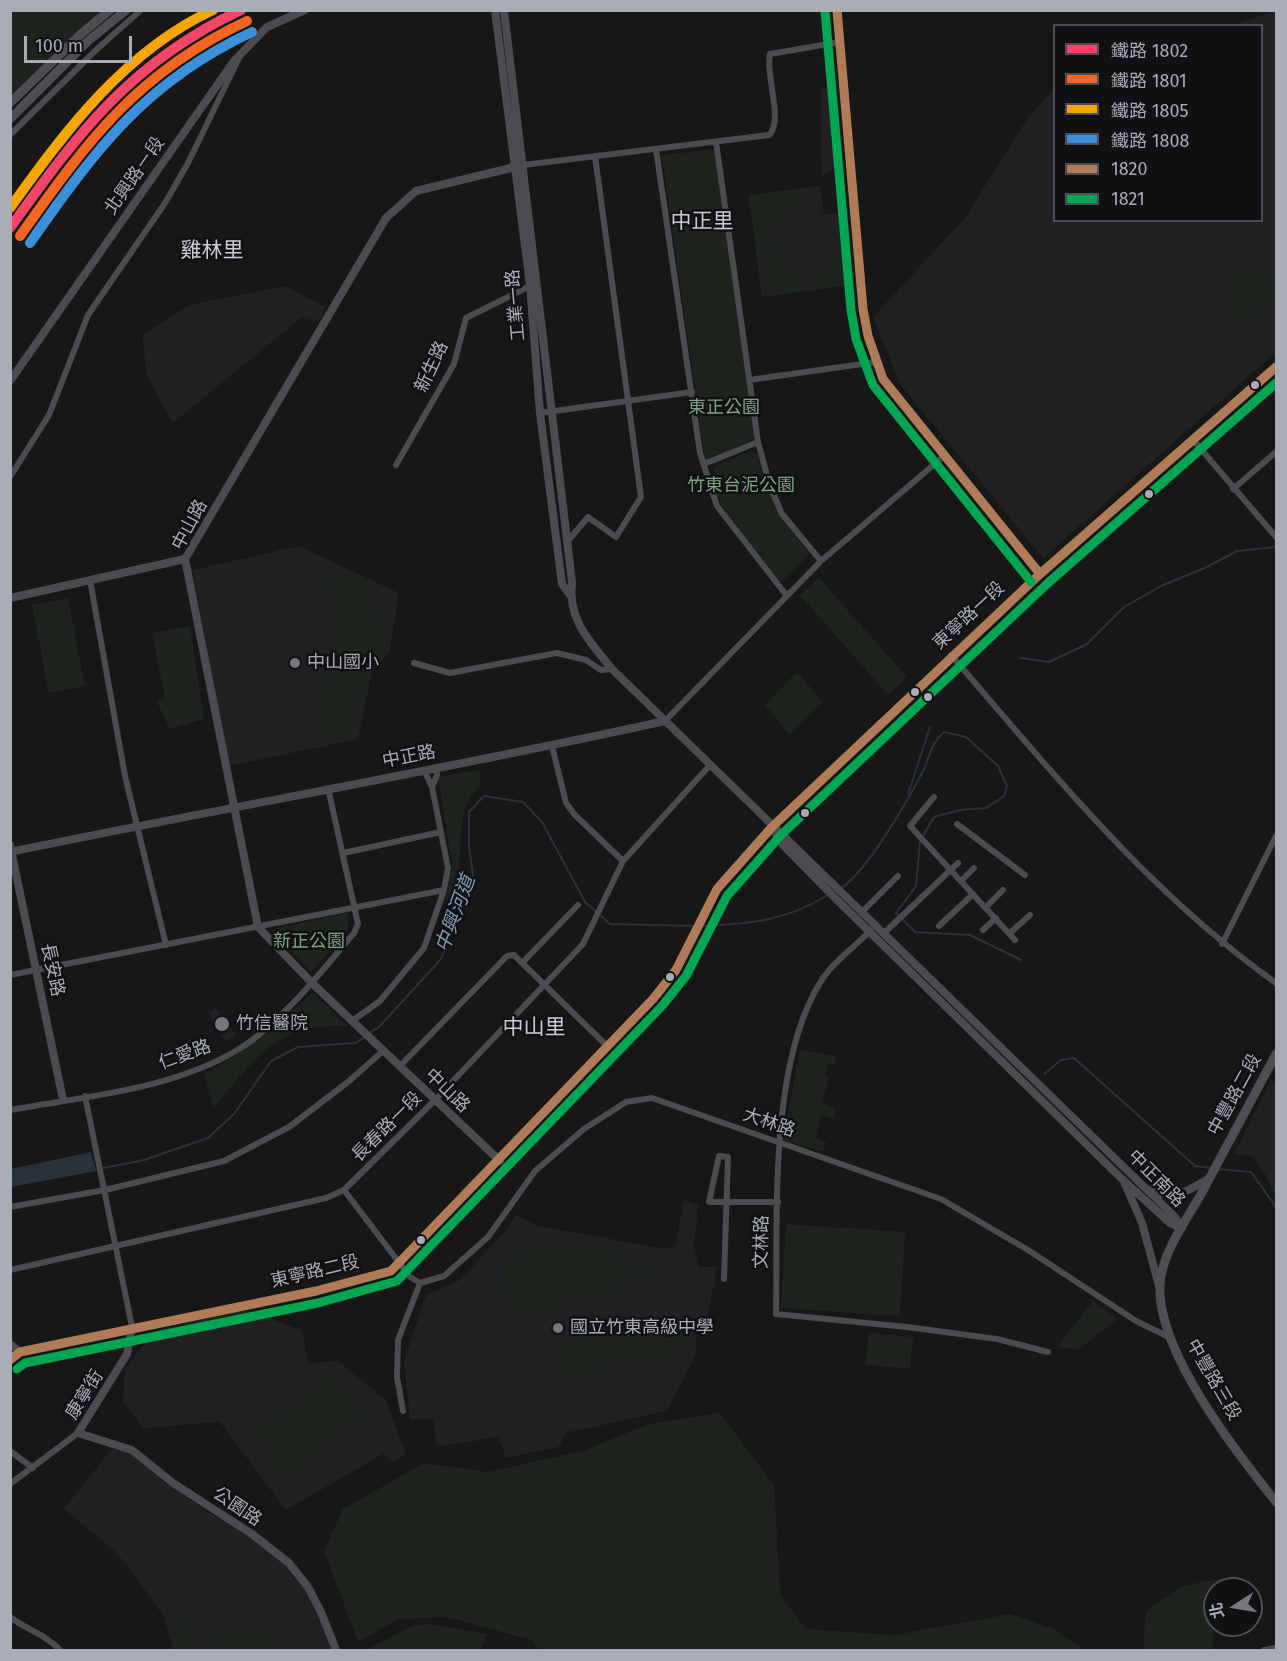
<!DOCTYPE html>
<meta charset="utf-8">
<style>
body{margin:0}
#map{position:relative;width:1287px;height:1661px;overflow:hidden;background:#171717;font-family:"Fira Sans","Noto Sans TC",sans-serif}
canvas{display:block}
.frame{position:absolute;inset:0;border:12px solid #a8adb8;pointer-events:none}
.legend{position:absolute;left:1053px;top:24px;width:210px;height:198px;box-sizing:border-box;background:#111113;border:2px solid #4d4f55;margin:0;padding:8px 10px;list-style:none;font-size:18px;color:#a8adb8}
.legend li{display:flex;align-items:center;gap:12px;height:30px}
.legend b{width:30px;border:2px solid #4d4f55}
.north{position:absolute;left:1203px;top:1577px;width:60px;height:60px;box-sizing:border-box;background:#111113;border:2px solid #4d4f55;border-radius:50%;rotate:258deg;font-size:16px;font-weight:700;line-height:24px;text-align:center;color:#a8adb8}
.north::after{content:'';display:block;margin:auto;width:21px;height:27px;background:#757880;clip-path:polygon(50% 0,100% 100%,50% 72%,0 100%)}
.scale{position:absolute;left:24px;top:36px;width:108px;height:27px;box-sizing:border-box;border:3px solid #a8adb8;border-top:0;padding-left:8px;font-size:18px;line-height:21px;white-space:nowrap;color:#a8adb8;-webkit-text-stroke:4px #111113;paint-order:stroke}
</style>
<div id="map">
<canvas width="1287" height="1661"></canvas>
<div class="frame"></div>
<ul class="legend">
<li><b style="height:8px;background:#f34667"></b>鐵路 1802</li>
<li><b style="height:8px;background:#f26522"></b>鐵路 1801</li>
<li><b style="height:8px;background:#f7a600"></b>鐵路 1805</li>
<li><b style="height:8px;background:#3a90db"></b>鐵路 1808</li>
<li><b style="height:8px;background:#b07c57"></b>1820</li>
<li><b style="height:8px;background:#00a651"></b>1821</li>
</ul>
<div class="north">北</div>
<div class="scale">100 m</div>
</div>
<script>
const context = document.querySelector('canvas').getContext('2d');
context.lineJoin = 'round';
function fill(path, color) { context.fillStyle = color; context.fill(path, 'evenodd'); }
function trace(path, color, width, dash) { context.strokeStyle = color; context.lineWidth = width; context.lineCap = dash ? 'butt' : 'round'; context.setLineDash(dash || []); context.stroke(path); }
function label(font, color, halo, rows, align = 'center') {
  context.font = font + ' "Fira Sans","Noto Sans TC",sans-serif'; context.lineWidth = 5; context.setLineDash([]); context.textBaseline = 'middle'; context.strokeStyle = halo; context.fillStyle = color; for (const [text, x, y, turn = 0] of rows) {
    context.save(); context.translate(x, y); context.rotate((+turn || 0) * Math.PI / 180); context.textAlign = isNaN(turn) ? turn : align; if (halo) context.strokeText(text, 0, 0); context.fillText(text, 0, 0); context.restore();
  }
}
fill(new Path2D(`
 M1276 11V352L1043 558 900 384 873 317 965 218 1027 119 1054 89V220H1262V26L1233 25Z
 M834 87 840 164 822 177 821 89Z
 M804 194 824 215 845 211 848 244 807 282 762 233Z
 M285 286 326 307 318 322 301 318 173 423 147 376 142 335 189 305Z
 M299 546 399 593 389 653 372 672 358 739 228 766 193 570Z
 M216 1007 236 1035 226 1042 208 1013Z
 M1271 1079 1276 1084V1198L1267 1177 1252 1156 1234 1154Z
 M684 1200 698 1205 694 1247 698 1267H717L706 1326 696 1331V1355L667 1411 565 1433 559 1447 506 1458 498 1437 437 1447 433 1419H410L404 1361 426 1295 460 1280 509 1227 515 1214 538 1226 660 1248 675 1247Z
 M244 1309 302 1330 308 1364 337 1360 386 1400 406 1454 393 1462 383 1454 286 1510 220 1422 143 1428 123 1402 125 1369 154 1331Z
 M114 1446 128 1451 167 1484 206 1511 245 1531 303 1575 334 1650H173L164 1617 128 1566 111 1548 64 1509Z`), '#212123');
fill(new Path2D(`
 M11 11H109L11 101Z
 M714 149 755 439 705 461 662 155Z
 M820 186 824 215 804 194 762 233 807 282 848 244 853 285 762 297 749 195Z
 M1254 265 1276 292V297L1245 324 1220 294Z
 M750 451 758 454C770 499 780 519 810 554L781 582C760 556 703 500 715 466Z
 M329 570 332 584 345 575 369 581 374 588 386 646 383 657 363 666 348 663 349 670 341 671 322 571Z
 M819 578 907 677 888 695 800 595Z
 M68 598 85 686 49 693 32 605Z
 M190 626 204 719 170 729 157 702 165 698 152 633Z
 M369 670 356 735 322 741 310 677Z
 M797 672 823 702 790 735 765 705Z
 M480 770V786C459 806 462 828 460 855 458 872 454 889 452 906L445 905 452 865 438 777Z
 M349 912 348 931 311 972 270 930Z
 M313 992 347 1026C276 1022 256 1059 213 1108L205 1074C246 1051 279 1025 313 992Z
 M800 1049 835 1056 836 1064H827L825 1076 829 1078 822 1103 835 1108 834 1119 821 1115 815 1138 826 1142 823 1152 783 1140Z
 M687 1206 696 1208 692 1247 678 1246Z
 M786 1224 905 1232 900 1316 781 1308Z
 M594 1237C623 1243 626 1258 620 1285L641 1282 643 1288 513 1315C510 1302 501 1293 500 1280 497 1243 567 1242 594 1237Z
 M653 1253 660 1285 647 1287 641 1257Z
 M636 1254 641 1280 631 1282 625 1257Z
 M714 1270 711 1287H703L701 1271Z
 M1093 1301 1118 1319 1079 1349 1057 1347Z
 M699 1317V1320L688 1324 686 1352 563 1379 556 1345Z
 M868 1333 913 1337 910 1369 866 1365Z
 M335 1370 342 1377 332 1385 341 1386 348 1391 353 1414 363 1405 369 1412 281 1480 274 1472 280 1467 265 1453 263 1441 254 1446 248 1439Z
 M720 1413 774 1485 780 1595 806 1629 894 1635 1010 1614 1054 1629 1084 1650H539L531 1640 448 1617 398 1619 358 1642 324 1550 343 1509 424 1463 488 1472 582 1451 649 1424Z
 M1235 1576 1253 1585 1251 1589H1215L1213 1646 1211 1650H1143L1146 1611 1182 1586Z
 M197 1606 201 1621 169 1628 165 1613Z
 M202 1624 206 1641 174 1647 170 1631Z
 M432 1624 487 1634 481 1650H366L414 1625Z
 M250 1630 269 1635 278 1632 282 1650H201C215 1634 229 1631 250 1630Z`), '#1d241e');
fill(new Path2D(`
 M91 1152 96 1171 11 1187V1169Z`), '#2a3239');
trace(new Path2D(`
 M1020 658 1049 662 1087 644 1124 607 1161 586 1207 567 1237 551 1276 547
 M908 794 930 727
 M920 841 916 886 896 913 915 932 970 935 1021 960
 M841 888C867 872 908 800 923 771 930 756 931 743 944 732L966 737 998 766 1007 786 1004 796 986 808 960 810 934 817 923 836
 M701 926C749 924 786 921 828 895
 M369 1033 379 1027 441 959 473 875 469 846V812L484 796 523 802 542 822 585 902 610 924 696 926
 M1044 1074 1061 1060 1074 1058 1195 1166 1212 1168
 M1217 1169 1251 1172 1276 1207
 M93 1170 144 1160 208 1138 234 1114 271 1061 298 1047 356 1043 365 1037`), '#2a3239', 2);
trace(new Path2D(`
 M837 10 863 309 868 336 883 379 1040 574
 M10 135 97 49 141 10
 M716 142 758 442 770 486 782 514 821 561
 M656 149 700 453 717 506 787 596
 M523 165 769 135C784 121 765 74 770 54L840 42
 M749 380 876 362
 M540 413 692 392
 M1194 441 1276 537
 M704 464 758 442
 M396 465 454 364 466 318 532 285
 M10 477 49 415 88 315 165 203 188 163 238 60
 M1233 489 1276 452
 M567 542 588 517 616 537 641 497 595 156
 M90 580 125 776 166 945
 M951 655C1052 772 1149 893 1276 983
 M414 663 450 673 557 653 586 660 601 670 612 669
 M665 721 821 561 944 456
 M552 746 566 803 575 815 623 861
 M432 787 437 775 436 767
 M934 797 910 826 1015 940
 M957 824 1025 875
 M343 853 441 832
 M961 881 974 868
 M986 907 1003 890
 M862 912 898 876
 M939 926 973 894
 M871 930C856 946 835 960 823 978 768 1061 778 1217 776 1314L907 1327 997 1339 1048 1352
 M983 930 996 918
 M884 933 958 863
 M1010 933 1030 915
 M1222 944 1276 836
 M523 962 578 905
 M10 975 444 890
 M352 1021 380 1001 424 948 444 890 448 868 432 787 424 770
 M400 1066 507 956 514 955 606 1045
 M85 1096 132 1327
 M10 1110C86 1096 172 1090 239 1049 280 1024 323 970 354 933L358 924 328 788
 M344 1190 410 1277 420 1283 444 1276 488 1237 535 1171 584 1129 626 1102 652 1098 941 1199 1028 1250 1136 1321 1169 1337
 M10 1207 105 1190 224 1161 289 1127 348 1082 383 1051
 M10 1270 326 1198 344 1190 435 1100 583 944 623 861 710 765
 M724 1279 728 1157 719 1156 709 1202H778
 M403 1411 397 1377 398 1340 420 1283
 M10 1451 33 1468
 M10 1484 78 1433
 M10 1617C27 1630 45 1634 60 1650
 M1264 1650 1276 1648`), '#4b4c50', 6);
trace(new Path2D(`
 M495 10 530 285 540 413 562 584 570 595
 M504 10 572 582C567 619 590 642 612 669L1174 1216 1182 1228
 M10 381 234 61 267 27 305 10
 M10 598 185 559
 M774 831 783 845 834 897 1123 1180 1170 1223 1181 1228
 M10 845 63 1100
 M10 852C228 807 448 769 665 721
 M500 1161 312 983 258 927 185 559 386 218 416 191 523 165
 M1125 1184 1142 1223 1159 1286
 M1149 1190C1176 1200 1185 1193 1208 1179
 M132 1327 127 1354 78 1433 132 1450 173 1483 252 1534 289 1563 308 1587 321 1612 336 1650
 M10 1344 20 1352`), '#4b4c50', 8);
trace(new Path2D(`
 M10 1360 20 1352 316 1291 391 1271 653 999 676 970 717 889 772 827 1040 574 1276 367`), '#4a4a4e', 8);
trace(new Path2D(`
 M1276 1054C1251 1100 1226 1147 1201 1194 1187 1219 1166 1247 1161 1276 1149 1342 1236 1452 1276 1502`), '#4d4f52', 9);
trace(new Path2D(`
 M10 103 81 34 110 10
 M10 119 88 41 126 10`), '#4e4e52', 9);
trace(new Path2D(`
 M837 10 863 309 868 336 883 379 1040 574
 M10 1360 20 1352 316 1291 391 1271 653 999 676 970 717 889 772 827 1040 574 1276 367`), '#b07c57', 9);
trace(new Path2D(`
 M825 11 851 310 856 339 873 385 1031 582
 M17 1369 25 1363 318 1303 397 1281 662 1006 686 976 727 896 781 835 1048 583 1276 383`), '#00a651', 9);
trace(new Path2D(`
 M10 228C79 132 131 62 241 10`), '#f34667', 10);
trace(new Path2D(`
 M20 236C88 140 138 72 247 21`), '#f26522', 10);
trace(new Path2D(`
 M10 208C65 131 125 51 213 10`), '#f7a600', 10);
trace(new Path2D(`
 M30 243C96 149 145 82 252 32`), '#3a90db', 10);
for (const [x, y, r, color] of [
 [1255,385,5,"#a8adb8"],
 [1149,494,5,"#a8adb8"],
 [295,663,6,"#757880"],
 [915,692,5,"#a8adb8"],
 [928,697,5,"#a8adb8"],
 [805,813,5,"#a8adb8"],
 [670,977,5,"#a8adb8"],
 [222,1024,8,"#757880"],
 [421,1240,5,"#a8adb8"],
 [558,1328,6,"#757880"]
]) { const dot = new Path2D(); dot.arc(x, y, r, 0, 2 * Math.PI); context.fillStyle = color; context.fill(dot); trace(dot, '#111113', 2); }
label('18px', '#a8adb8', '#111113', [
 ["北興路ㄧ段",135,176,-55],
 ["工業一路",516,305,-95],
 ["新生路",432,367,-65],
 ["中山路",190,525,-62],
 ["東寧路一段",969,616,-43],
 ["中正路",409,757,-11],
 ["長安路",52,970,78],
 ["仁愛路",185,1055,-20],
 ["中山路",447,1091,44],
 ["中豐路二段",1235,1095,-61],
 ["大林路",769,1123,19],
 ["長春路一段",387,1127,-45],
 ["中正南路",1156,1179,45],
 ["文林路",762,1242,-89],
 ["東寧路二段",315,1272,-13],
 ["中豐路三段",1213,1380,60],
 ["康寧街",85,1395,-58],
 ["公園路",237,1507,34]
]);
label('18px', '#7fa381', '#111113', [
 ["東正公園",724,408],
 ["竹東台泥公園",741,486],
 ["新正公園",309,942]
]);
label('18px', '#a8adb8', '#111113', [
 ["中山國小",307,663],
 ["竹信醫院",236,1024],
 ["國立竹東高級中學",570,1328]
], 'left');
label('italic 20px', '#7f9bb3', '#111113', [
 ["中興河道",456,914,-70]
]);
label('21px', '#c9ccd4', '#111113', [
 ["中正里",702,222],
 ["雞林里",212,251],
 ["中山里",534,1028]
]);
</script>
